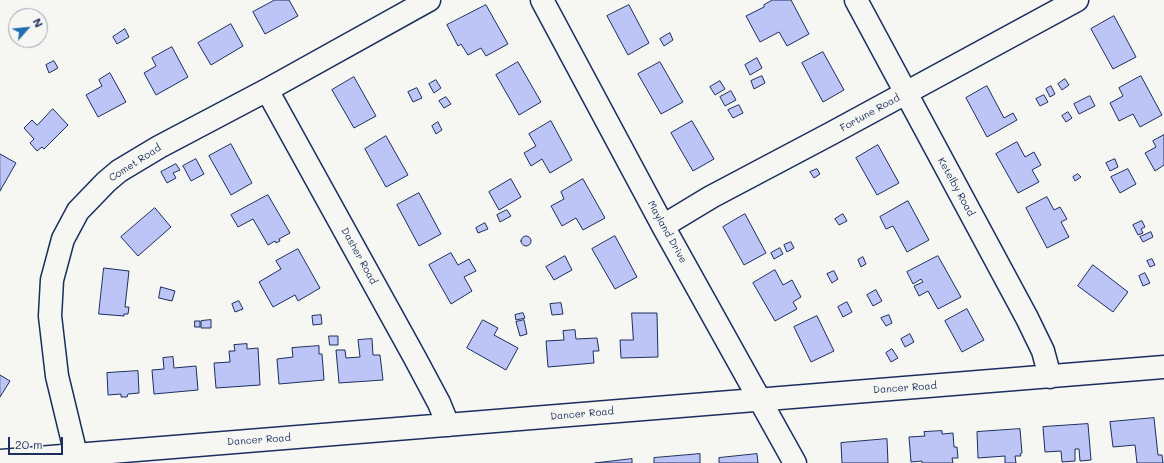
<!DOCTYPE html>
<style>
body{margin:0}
#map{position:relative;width:1164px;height:463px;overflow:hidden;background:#f6f6f2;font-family:Mali,sans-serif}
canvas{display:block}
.north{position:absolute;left:8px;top:8px;width:40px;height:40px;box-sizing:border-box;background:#f6f6f2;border:1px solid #9ea6b7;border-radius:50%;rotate:63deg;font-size:11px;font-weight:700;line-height:16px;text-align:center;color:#1b2f5e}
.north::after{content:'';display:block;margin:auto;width:14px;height:18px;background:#1f6fb2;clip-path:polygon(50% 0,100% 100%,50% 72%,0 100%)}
.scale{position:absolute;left:8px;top:437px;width:55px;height:18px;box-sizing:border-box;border:2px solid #1b2f5e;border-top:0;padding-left:5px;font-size:12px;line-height:14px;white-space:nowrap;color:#1b2f5e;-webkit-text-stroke:3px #f6f6f2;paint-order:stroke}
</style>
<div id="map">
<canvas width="1164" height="463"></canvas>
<div class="north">N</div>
<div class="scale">20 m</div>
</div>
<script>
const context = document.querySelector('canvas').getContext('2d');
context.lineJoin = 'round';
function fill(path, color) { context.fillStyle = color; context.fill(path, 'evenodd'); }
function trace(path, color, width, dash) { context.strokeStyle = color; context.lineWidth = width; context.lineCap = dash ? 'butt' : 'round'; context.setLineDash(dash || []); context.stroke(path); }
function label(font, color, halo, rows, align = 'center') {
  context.font = font + ' Mali,sans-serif'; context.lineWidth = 4; context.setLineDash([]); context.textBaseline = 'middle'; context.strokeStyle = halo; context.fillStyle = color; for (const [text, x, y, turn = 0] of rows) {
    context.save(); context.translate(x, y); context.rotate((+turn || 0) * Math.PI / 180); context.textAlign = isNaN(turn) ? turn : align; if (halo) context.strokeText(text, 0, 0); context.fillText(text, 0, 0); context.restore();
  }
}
const building = new Path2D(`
 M275 0H289L298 16 265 34 253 12Z
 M773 0H791L809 34 787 46 779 32 760 42 746 16 764 7V5Z
 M486 5 508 44 486 56 481 48 468 55 461 44 458 46 447 25Z
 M629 5 649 43 628 55 607 16Z
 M1114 16 1136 57 1113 69 1091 29Z
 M231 24 243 46 211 65 198 43Z
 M125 29 129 37 117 44 113 37Z
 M670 33 673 40 664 46 660 39Z
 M172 47 188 77 156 95 144 73 156 66 152 58Z
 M823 52 844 90 823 102 802 63Z
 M757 58 762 68 750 75 745 65Z
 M54 61 58 68 49 73 46 65Z
 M518 62 541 102 519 115 496 75Z
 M660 62 683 102 661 114 638 74Z
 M110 73 126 102 98 117 86 95 102 86 99 80Z
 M762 76 765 83 754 89 751 81Z
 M1141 76 1162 115 1140 127 1133 114 1119 121 1110 103 1123 96 1119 88Z
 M354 77 376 116 354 128 332 90Z
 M1065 79 1069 85 1062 90 1058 84Z
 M436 80 441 88 434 93 429 84Z
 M720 81 725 89 715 95 710 87Z
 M987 86 1004 118 1013 113 1017 120 987 137 966 98Z
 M1051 86 1055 94 1050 97 1046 89Z
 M417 88 422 98 413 102 408 92Z
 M731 91 736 100 725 106 720 97Z
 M1044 95 1048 102 1040 106 1036 99Z
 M1090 96 1095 106 1079 114 1074 104Z
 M446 97 451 104 444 108 439 101Z
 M739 105 743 113 733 118 728 110Z
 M53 109 68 125 44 149 42 147 37 151 30 143 34 139 24 128 32 120 37 125Z
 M1068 112 1072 118 1066 122 1062 116Z
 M551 121 572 160 550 173 542 159 531 166 524 153 536 146 529 134Z
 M692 121 714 159 693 171 671 133Z
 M438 122 442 130 436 134 432 126Z
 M1164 135V165L1155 171 1145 153 1156 147 1153 141Z
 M386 136 408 175 386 187 365 149Z
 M1017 142 1025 157 1034 152 1041 165 1032 170 1039 182 1018 193 996 154Z
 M231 144 252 183 231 195 209 156Z
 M878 145 899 183 877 195 856 158Z
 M0 154 16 163 0 191Z
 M196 159 204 174 191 181 183 166Z
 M1115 159 1118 167 1110 171 1106 163Z
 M176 164 180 170 173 173 176 178 167 183 161 172Z
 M817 169 820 174 814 178 810 172Z
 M1128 169 1136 184 1120 193 1111 177Z
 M1078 174 1081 177 1075 181 1073 177Z
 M511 179 521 197 499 210 489 192Z
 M583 179 605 218 583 230 576 218 562 226 551 206 564 199 561 192Z
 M419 193 441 234 419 246 397 205Z
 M268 195 290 233 279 239 280 241 276 243 275 241 268 245 253 219 238 227 231 215Z
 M1047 197 1054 210 1060 207 1067 219 1061 222 1069 237 1047 248 1026 208Z
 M908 201 929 240 907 252 893 226 886 229 880 217Z
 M155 208 171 227 138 256 121 237Z
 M507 210 511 216 500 222 497 215Z
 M745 214 766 253 744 265 723 227Z
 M843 214 847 221 839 225 835 219Z
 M1142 221 1145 227 1141 229 1143 233 1138 235 1133 225Z
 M485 223 488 229 478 233 476 228Z
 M1151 232 1153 237 1143 242 1140 237Z
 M615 236 637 277 615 289 592 249Z
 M521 241a5 5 0 1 1 10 0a5 5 0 1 1-10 0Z
 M791 242 794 248 787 252 784 245Z
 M780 248 783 254 774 259 771 253Z
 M298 249 320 288 298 301 295 295 273 307 259 282 281 269 276 261Z
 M451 253 458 265 469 259 476 271 464 277 472 291 451 304 429 265Z
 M565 256 572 270 554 280 546 267Z
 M938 256 961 297 938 309 928 291 919 296 914 286 923 282 921 279 913 284 907 272Z
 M863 257 866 264 861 267 858 260Z
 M1152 259 1155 265 1150 267 1147 261Z
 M1093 265 1128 292 1113 312 1078 286Z
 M104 268 129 271 125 307H129L128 314H124V316L99 314Z
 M775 270 783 285 792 280 801 297 793 302 797 309 775 321 753 283Z
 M834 271 838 279 832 283 827 274Z
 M1145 273 1150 283 1143 286 1139 276Z
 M161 287 175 291 172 301 159 298Z
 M876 290 882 301 873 306 867 295Z
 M239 301 243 309 235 312 232 304Z
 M847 302 852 312 843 317 838 307Z
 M561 303 563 314 552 315 550 304Z
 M967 309 984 340 962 352 945 321Z
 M523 313 525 318 516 320 515 315Z
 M632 313H657L658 357 621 358 620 340H633Z
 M321 315 322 324 313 325 312 316Z
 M889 315 892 323 886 326 881 318Z
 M817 316 834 351 811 362 794 327Z
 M211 320V328H201V321Z
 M483 320 498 328 494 335 518 348 506 370 467 348Z
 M524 320 527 334 520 336 516 322Z
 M195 321H200V327H195Z
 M575 330 576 339 597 338 599 351H593L594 363 548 367 546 341 564 340 563 331Z
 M910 334 914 342 905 347 901 339Z
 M329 336H338V345H330Z
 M372 339 373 355H380L383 380 339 383 336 350H345L346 358 360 357 358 340Z
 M247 344V349L258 348 260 385 216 388 214 363 230 362 229 351H235L234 345Z
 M319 346V354H322L324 380 279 384 277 359 293 357 292 348Z
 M892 349 898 358 891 362 886 353Z
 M173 357 174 368 196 366 198 390 154 394 152 370 164 369 163 358Z
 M138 371 139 393 128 394 127 397H121V394L108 395 107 373Z
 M0 375 10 381 0 397Z
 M1154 418 1158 455H1162L1163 463H1137L1135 445 1113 447 1110 422Z
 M1088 424 1091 460 1080 461 1079 449H1075V461L1062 462 1061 451 1045 452 1043 427Z
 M1020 429 1022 453 1020 454 1021 456H1015L1016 463H1005V456L978 458 977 432Z
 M942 431V434L953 433 954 447H957L958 458H952L953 463H922V461L911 462 909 437 925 436 924 432Z
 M887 439 888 463H842L841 443Z
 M700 454V463H654V458Z
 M757 454 758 463H719V458Z
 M632 459V463H595Z`);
fill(building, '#bdc5f6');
trace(building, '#1b2f5e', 1);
const street = new Path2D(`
 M542 0 663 226 795 463
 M856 0 1027 318 1043 351 1050 377
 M267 90 415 358 439 403 448 425
 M663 226 711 197 832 133 1077 0
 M0 461 1164 367
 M78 463 57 376 50 316 52 280 63 239 78 211 106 182 119 171 159 147 267 90 429 0`);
trace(street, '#1b2f5e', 25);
trace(street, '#f6f6f2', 22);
label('10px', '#1b2f5e', '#f6f6f2', [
 ["Fortune Road",870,113,-29],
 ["Comet Road",135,163,-33],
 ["Ketelby Road",956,187,61],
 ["Mayland Drive",667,232,61],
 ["Dasher Road",359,256,61],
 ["Dancer Road",905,388,-4],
 ["Dancer Road",582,414,-5],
 ["Dancer Road",259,440,-4]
]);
</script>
